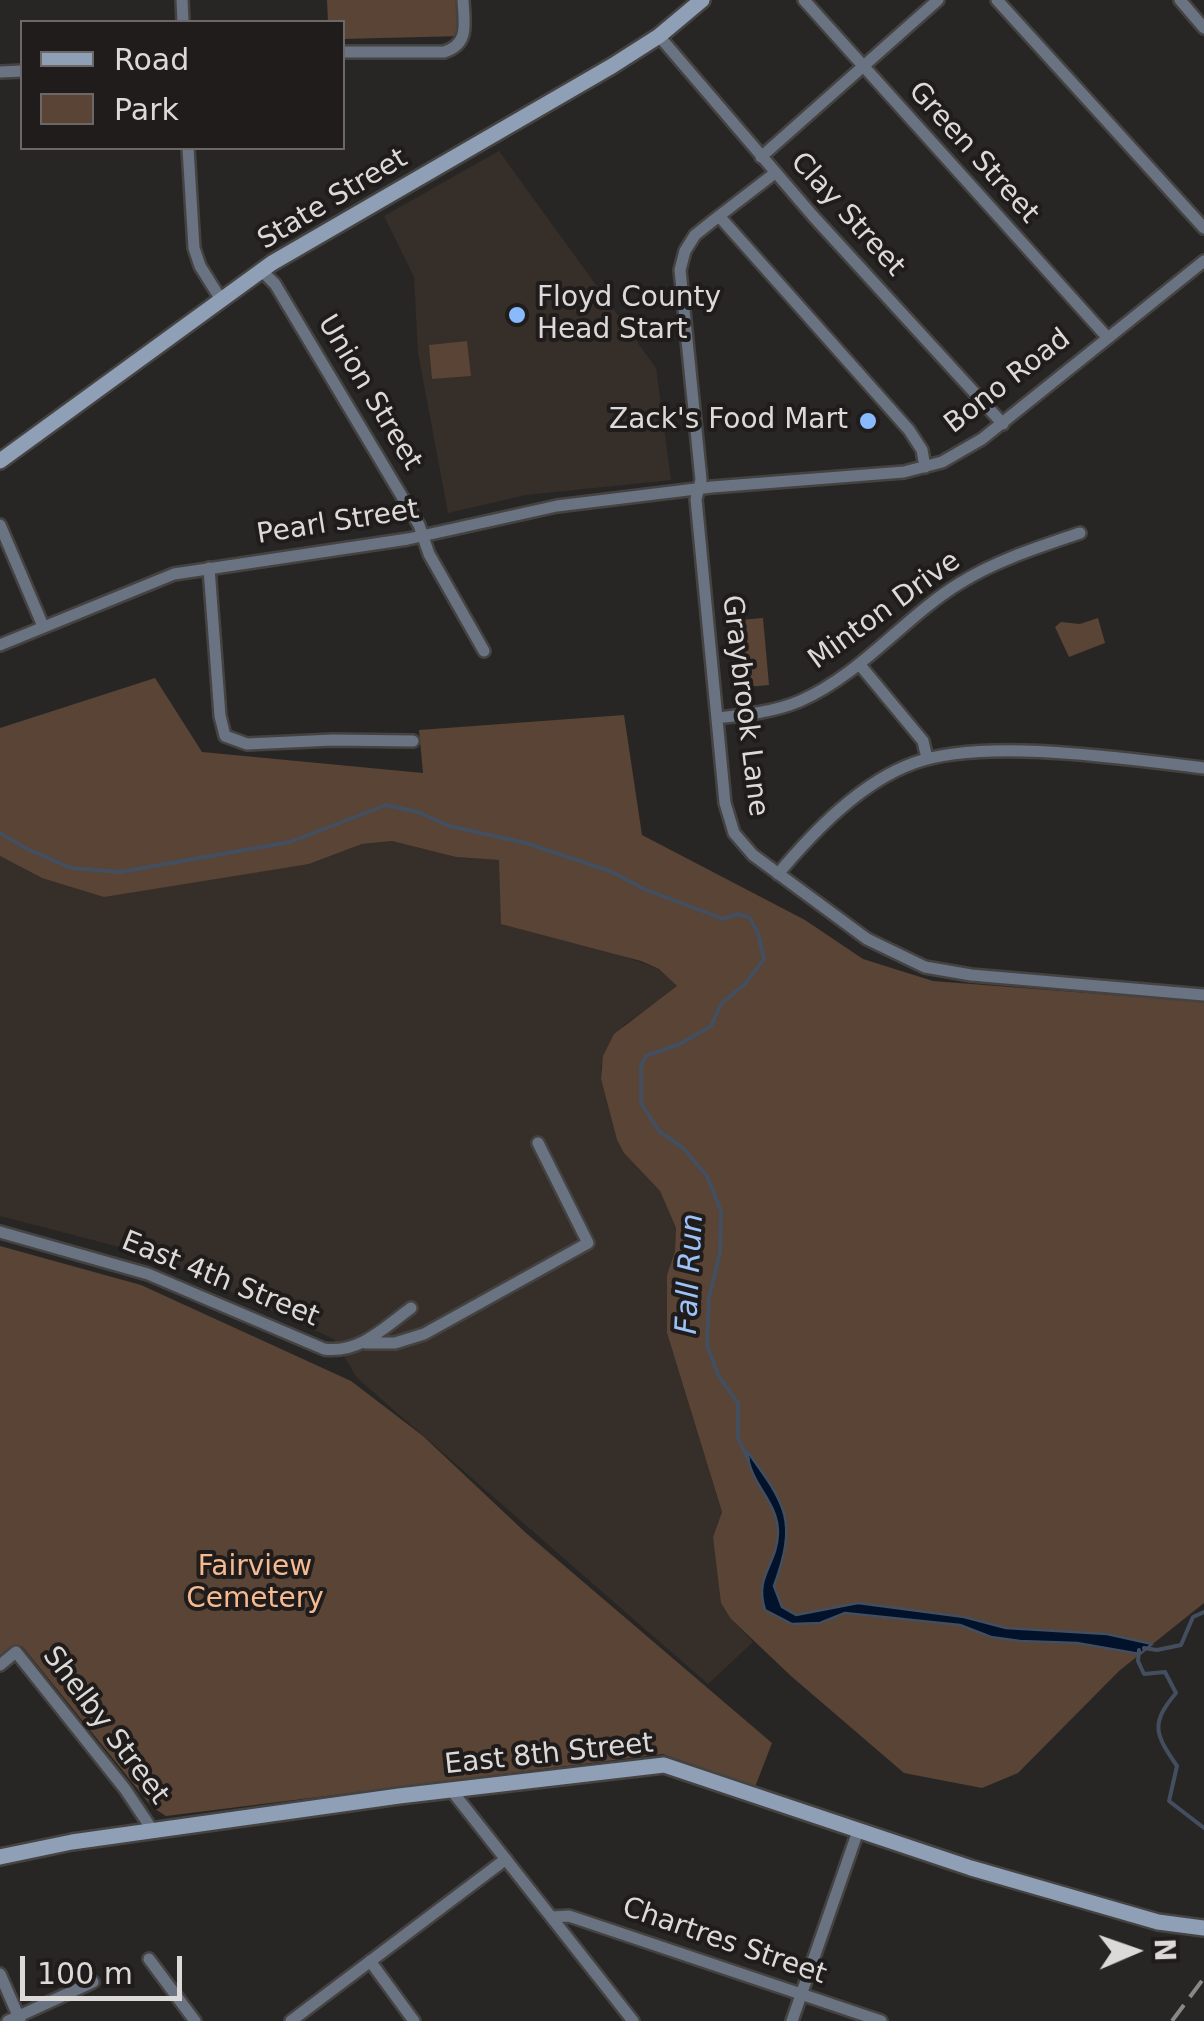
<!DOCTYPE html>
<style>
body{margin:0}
#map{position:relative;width:1204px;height:2021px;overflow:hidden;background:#282624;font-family:"DejaVu Sans",sans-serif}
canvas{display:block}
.legend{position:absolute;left:20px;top:20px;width:325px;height:130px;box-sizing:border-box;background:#1f1c1b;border:2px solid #6b6867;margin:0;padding:12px 18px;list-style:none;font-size:30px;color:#dcdad9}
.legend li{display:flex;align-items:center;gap:20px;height:50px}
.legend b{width:50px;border:2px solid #6b6867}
.north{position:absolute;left:1084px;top:1901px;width:100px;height:100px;-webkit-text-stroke:8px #1f1c1b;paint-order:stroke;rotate:88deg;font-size:28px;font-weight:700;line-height:40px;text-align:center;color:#dcdad9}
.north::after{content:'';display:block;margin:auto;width:35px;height:45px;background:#dcdad9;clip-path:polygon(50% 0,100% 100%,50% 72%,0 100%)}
.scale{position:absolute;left:20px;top:1956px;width:162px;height:45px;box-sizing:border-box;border:5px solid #dcdad9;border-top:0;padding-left:12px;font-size:30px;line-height:35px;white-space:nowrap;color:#dcdad9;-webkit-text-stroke:8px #1f1c1b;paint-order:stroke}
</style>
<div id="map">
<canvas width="1204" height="2021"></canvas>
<ul class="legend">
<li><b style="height:12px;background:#8f9fb6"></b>Road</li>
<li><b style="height:28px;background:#594435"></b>Park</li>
</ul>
<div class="north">N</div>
<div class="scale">100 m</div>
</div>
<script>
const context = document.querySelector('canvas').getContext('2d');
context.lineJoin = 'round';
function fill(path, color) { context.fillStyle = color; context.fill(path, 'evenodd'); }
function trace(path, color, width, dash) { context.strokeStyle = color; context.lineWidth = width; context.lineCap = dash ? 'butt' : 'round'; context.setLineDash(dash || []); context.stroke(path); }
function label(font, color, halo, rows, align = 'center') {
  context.font = font + ' "DejaVu Sans",sans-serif'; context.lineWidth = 8; context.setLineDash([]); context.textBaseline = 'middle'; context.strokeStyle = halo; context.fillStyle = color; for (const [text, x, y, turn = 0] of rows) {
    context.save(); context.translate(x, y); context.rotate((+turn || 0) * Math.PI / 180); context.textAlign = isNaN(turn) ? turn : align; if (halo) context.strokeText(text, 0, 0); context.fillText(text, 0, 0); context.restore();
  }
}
fill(new Path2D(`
 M499 151 656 368 671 480 526 495 448 513 418 353 414 277 384 216Z
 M392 841 456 857 499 860 626 957 659 969 678 987 624 1025 601 1067V1079L617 1140 624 1153 660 1191 676 1228 675 1251 667 1275V1333L722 1512 713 1537 731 1619 753 1642 708 1684 357 1378 334 1339 147 1254 0 1216V856L42 878 309 864 362 844Z`), '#362e29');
fill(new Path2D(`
 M327 0H460L462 36 343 39 342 22H328Z
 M467 341 471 376 432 379 429 345Z
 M763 618 769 685 735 688 729 621Z
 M1098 618 1105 643 1069 657 1055 627 1061 622 1080 624Z
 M155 678 202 752 423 773 419 730 624 715 642 835 805 920 863 959 933 981 1204 1002V1603L1119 1671 1018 1773 982 1788 904 1773 791 1676 731 1619 721 1603 713 1537 722 1512 667 1333V1275L675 1251 676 1228 660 1191 624 1153 617 1140 601 1079 603 1056 614 1034 677 986 659 969 641 961 501 924 499 860 456 857 392 841 362 844 309 864 104 897 42 878 0 856V728Z
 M0 1246 141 1285 351 1381 423 1436 526 1533 772 1743 755 1787 663 1754 166 1816 152 1807 22 1646 0 1655Z`), '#594435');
const water = new Path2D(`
 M747 1451C786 1505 798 1520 774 1586L782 1607 796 1615 858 1603 964 1617 1006 1628 1107 1634 1152 1644 1140 1654 1077 1643 1020 1641 991 1637 960 1625 845 1613 820 1623 792 1624 765 1610C754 1575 777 1566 778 1533 778 1500 750 1486 747 1451Z`);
fill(water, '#02122b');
trace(water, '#434e5f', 2.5);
trace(new Path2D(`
 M0 833 25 848 71 868 120 872 290 842 386 805 418 812 449 826 526 843 610 871 644 889 723 919 737 914 749 917 758 933 764 959 746 983 721 1004 711 1026 682 1043 646 1056 641 1065V1103L659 1131 683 1148 707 1176 721 1211 720 1253 709 1298 707 1345 718 1375 738 1403V1438L748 1459
 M1144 1648 1157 1650 1181 1645 1193 1617 1204 1612
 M1139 1650 1138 1661 1144 1674 1165 1672 1176 1693C1150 1724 1155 1734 1177 1766L1169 1801 1204 1828`), '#434e5f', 4);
const street = new Path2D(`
 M182 0 183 22
 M804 0 1107 337
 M997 0 1204 228
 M1180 0 1204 28
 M659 36 813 216 1003 424
 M342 52H444C470 44 464 23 463 0
 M0 72 22 71
 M188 148 194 248 200 266 220 298
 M761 157 938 0
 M775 173 719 216 909 430 922 450 925 467
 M719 216 695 235 685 251 680 270 701 480 696 499 725 803 734 833 753 855 867 939 925 967 971 975 1204 995
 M262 271 275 284 419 525 429 554 484 651
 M0 525 43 626
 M209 568 220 716 225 736 247 744 333 740 413 741
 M0 645 174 574 408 539 557 506 712 487 904 472 942 462 982 439 1204 261
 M860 665 923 741 927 758
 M717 718C745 715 774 712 800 701 862 674 903 618 960 583 997 560 1039 547 1080 533
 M778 874C814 831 861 782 914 763 984 737 1128 759 1204 768
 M0 1232 148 1274 324 1349C359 1354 385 1327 411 1308
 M366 1343H395L424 1334 588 1243 538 1143
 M0 1665 16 1652 125 1789 153 1831
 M452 1791 633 2021
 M552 1917 569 1916 881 2021
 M149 1959 195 2021
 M370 1961 414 2021
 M0 1974 20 2020
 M8 2021 93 1982
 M291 2021 506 1859
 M792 2021 858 1831`);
const secondary = new Path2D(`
 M0 461 272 263 612 66 659 36 702 0
 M0 1857 72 1842 399 1796 664 1765 971 1868 1158 1922 1204 1928`);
trace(street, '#454341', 16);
trace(secondary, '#454341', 20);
trace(street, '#697382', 11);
trace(secondary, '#8f9fb6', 15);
trace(new Path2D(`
 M1172 2021 1204 1978`), '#8a8887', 4, [20, 10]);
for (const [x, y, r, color] of [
 [517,315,10,"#89bafc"],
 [868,421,10,"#89bafc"]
]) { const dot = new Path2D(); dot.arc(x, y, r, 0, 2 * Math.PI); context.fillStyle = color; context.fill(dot); trace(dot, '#1f1c1b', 4); }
label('28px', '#dcdad9', '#1f1c1b', [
 ["Green Street",973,153,48],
 ["State Street",333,200,-31],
 ["Clay Street",847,215,48],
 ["Bono Road",1008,382,-38],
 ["Union Street",369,393,59],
 ["Pearl Street",338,523,-9],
 ["Minton Drive",885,611,-36],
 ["Graybrook Lane",744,706,83],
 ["East 4th Street",220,1280,22],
 ["Shelby Street",105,1726,53],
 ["East 8th Street",549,1755,-6],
 ["Chartres Street",724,1942,19]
]);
label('28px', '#dcdad9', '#1f1c1b', [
 ["Floyd County",537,299],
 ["Head Start",537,331],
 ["Zack's Food Mart",848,421,"right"]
], 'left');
label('28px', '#f5ba91', '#1f1c1b', [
 ["Fairview",255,1568],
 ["Cemetery",255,1600]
]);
label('italic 30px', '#9cc3f9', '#1f1c1b', [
 ["Fall Run",691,1274,-87]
]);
</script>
